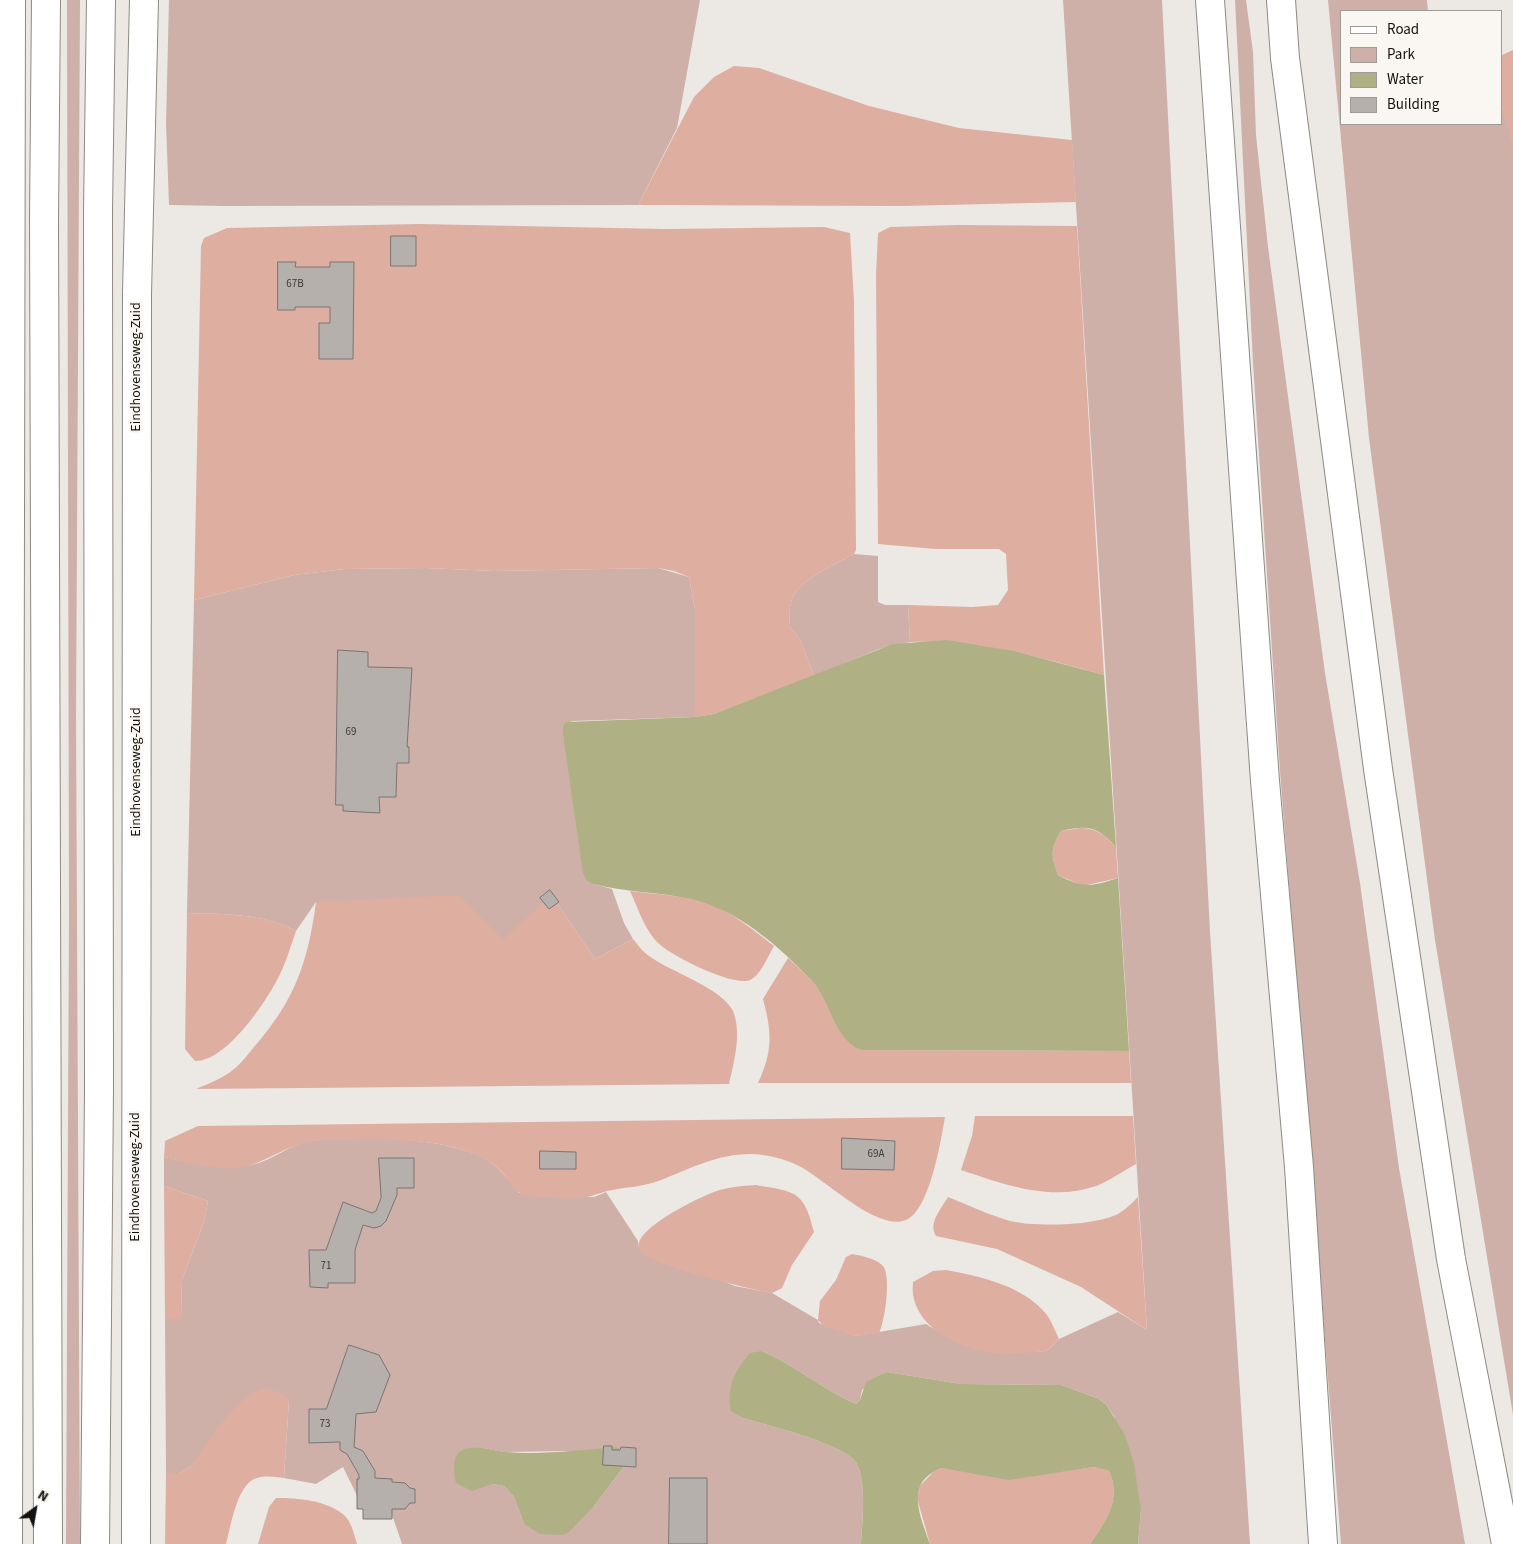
<!DOCTYPE html>
<style>
body{margin:0}
#map{position:relative;width:1513px;height:1544px;overflow:hidden;background:#ece8e4;font-family:"Source Sans 3",sans-serif}
canvas{display:block}
.legend{position:absolute;left:1340px;top:10px;width:162px;height:115px;box-sizing:border-box;background:#faf6f1;border:1px solid #9e9a97;margin:0;padding:6px 9px;list-style:none;font-size:15px;color:#131110}
.legend li{display:flex;align-items:center;gap:10px;height:25px}
.legend b{width:25px;border:1px solid #9e9a97}
.north{position:absolute;left:10px;top:1484px;width:50px;height:50px;-webkit-text-stroke:4px #faf6f1;paint-order:stroke;rotate:32deg;font-size:14px;font-weight:700;line-height:20px;text-align:center;color:#131110}
.north::after{content:'';display:block;margin:auto;width:18px;height:22px;background:#131110;clip-path:polygon(50% 0,100% 100%,50% 72%,0 100%)}
</style>
<div id="map">
<canvas width="1513" height="1544"></canvas>
<ul class="legend">
<li><b style="height:6px;background:#fff"></b>Road</li>
<li><b style="height:14px;background:#ceb0a8"></b>Park</li>
<li><b style="height:14px;background:#b0b085"></b>Water</li>
<li><b style="height:14px;background:#b6b0ad"></b>Building</li>
</ul>
<div class="north">N</div>
</div>
<script>
const context = document.querySelector('canvas').getContext('2d');
context.lineJoin = 'round';
function fill(path, color) { context.fillStyle = color; context.fill(path, 'evenodd'); }
function trace(path, color, width, dash) { context.strokeStyle = color; context.lineWidth = width; context.lineCap = dash ? 'butt' : 'round'; context.setLineDash(dash || []); context.stroke(path); }
function label(font, color, halo, rows, align = 'center') {
  context.font = font + ' "Source Sans 3",sans-serif'; context.lineWidth = 4.5; context.setLineDash([]); context.textBaseline = 'middle'; context.strokeStyle = halo; context.fillStyle = color; for (const [text, x, y, turn = 0] of rows) {
    context.save(); context.translate(x, y); context.rotate((+turn || 0) * Math.PI / 180); context.textAlign = isNaN(turn) ? turn : align; if (halo) context.strokeText(text, 0, 0); context.fillText(text, 0, 0); context.restore();
  }
}
fill(new Path2D(`
 M67 0H80L76 716 80 1544H66L69 912Z
 M169 0H700L677 128 638 205 224 206 169 205 166 123Z
 M1063 0H1162L1210 932 1250 1544H1138L1141 1510 1114 1416 1106 1404 1097 1398 1061 1385 961 1384 887 1372 862 1390 860 1400 856 1404C823 1390 795 1365 762 1351L731 1410 743 1418C769 1426 837 1442 854 1460 868 1475 862 1525 861 1544H402L389 1506 363 1508 343 1467 316 1484 284 1478 289 1400 205 1450 189 1468 178 1474H166L165 1319 181 1318 182 1280 204 1222 208 1201 164 1186V1157C193 1163 222 1169 251 1165 272 1161 290 1144 311 1141 355 1135 445 1137 484 1158 499 1167 509 1180 519 1193L594 1197 606 1192 638 1241V1246L735 1286 772 1293 818 1320 819 1323 855 1336 926 1324C973 1354 993 1354 1047 1351L1059 1339 1118 1312 1147 1330ZM482 1448 504 1452 566 1451 624 1462 622 1469 594 1506 524 1524 514 1497 504 1486 492 1484Z
 M1235 0H1246L1253 52 1256 135 1268 247 1325 673 1360 883 1399 1168 1465 1544H1341L1280 771 1253 363Z
 M1328 0H1427L1428 11H1342V124H1502V107L1513 143V1415L1435 940 1369 438Z
 M854 554 878 556V602L885 605H908L910 642 879 649 814 676 800 639 789 626C790 619 789 609 791 602 797 580 835 565 854 554Z
 M426 568 494 571 658 568 689 577 695 609V717L572 721 563 726V735L593 884 612 889 624 923 633 939 595 959 557 903 503 941 316 902 296 931C262 913 224 914 187 913L194 600 294 575 345 569Z`), '#ceb0a8');
fill(new Path2D(`
 M1513 50V147L1502 107V55Z
 M734 66 759 68 869 106 959 128 1072 140 1076 202 901 206 638 205 694 97 714 77Z
 M419 224 665 229 824 227 850 233 854 301 856 550 854 554C835 565 797 580 791 602 789 609 790 619 789 626L800 639 814 676 714 714 695 717V609L689 577 674 571 658 568 494 571 426 568 345 569 294 575 194 600 201 246 204 238 227 228Z
 M958 225 1077 226 1104 675C1038 657 980 639 910 642L908 605 972 607 998 605 1008 590 1006 554 999 549H935L878 544 876 275 878 233 890 227Z
 M1080 828C1097 828 1104 835 1116 847L1118 878 1083 886 1058 875C1051 854 1050 850 1061 831Z
 M630 891C659 895 693 895 719 908 739 918 756 932 774 946 768 956 761 975 750 980 733 987 669 955 657 942 644 928 638 908 630 891Z
 M458 895 503 940 548 898 557 903 595 959 633 939C638 945 642 951 649 956 669 971 722 988 733 1011 742 1033 734 1062 729 1084L196 1089C205 1085 216 1081 224 1076 237 1069 245 1058 254 1047 295 1000 308 962 316 902Z
 M187 913C224 914 263 913 296 931 290 948 285 966 276 982 263 1006 225 1062 195 1061L185 1049Z
 M788 958C802 971 817 984 827 1001 840 1025 835 1033 861 1050L1129 1051 1131 1083H758C773 1051 772 1033 763 999Z
 M975 1116H1133L1136 1164C1123 1171 1109 1181 1096 1186 1051 1202 1003 1184 961 1170L972 1136Z
 M945 1117C941 1140 930 1210 906 1220 877 1232 825 1179 799 1166 786 1159 766 1154 751 1154 718 1154 691 1168 661 1180 644 1187 625 1187 607 1191 597 1194 588 1198 577 1198 565 1199 528 1198 518 1192 512 1187 507 1177 501 1171 485 1155 461 1148 439 1144 407 1139 372 1139 340 1140 329 1140 318 1140 308 1142 289 1146 272 1157 254 1164 225 1175 193 1163 164 1157L165 1141 198 1126Z
 M756 1185C795 1192 804 1190 814 1232L792 1265 782 1288 772 1293C749 1289 655 1266 641 1252 624 1233 700 1197 714 1192 727 1187 742 1186 756 1185Z
 M164 1186 208 1201 204 1222 182 1280 181 1319H165Z
 M948 1197C968 1205 989 1215 1010 1221 1036 1227 1094 1226 1118 1214 1125 1210 1132 1203 1138 1197L1147 1330 1081 1287 997 1249 936 1236C928 1223 941 1209 948 1197Z
 M852 1254C862 1256 874 1258 882 1265 892 1273 885 1322 879 1333L855 1336 825 1327 818 1320 820 1301 836 1280 846 1257Z
 M946 1270C980 1276 1024 1286 1047 1315 1052 1322 1055 1331 1059 1339L1047 1351C1032 1352 1016 1354 1001 1354 962 1351 908 1327 913 1282L933 1271Z
 M264 1388 283 1393 289 1400 284 1478C275 1477 266 1475 257 1478 237 1483 231 1526 226 1544H165L166 1474H178L189 1468C212 1441 230 1400 264 1388Z
 M1094 1467 1109 1471C1122 1499 1106 1521 1090 1544H930L917 1498 920 1486 934 1471 942 1468 955 1469 1009 1479Z
 M276 1498C298 1498 326 1500 344 1515 352 1522 354 1535 357 1544H258L269 1507Z`), '#deaea1');
fill(new Path2D(`
 M947 640 1014 651 1104 675 1116 847C1096 826 1089 825 1061 831 1050 850 1051 854 1058 875 1082 888 1092 887 1118 878L1129 1051 861 1050C833 1038 831 1001 812 981 779 946 738 910 691 899 658 892 625 892 593 884L586 880 583 873 563 735V726L566 722 695 717 714 714 893 644Z
 M762 1351C795 1365 823 1390 856 1404L860 1400 866 1382 887 1372 961 1384 1061 1385 1097 1398 1106 1404 1125 1435 1134 1463 1141 1510 1138 1544H1090C1106 1521 1122 1499 1109 1471L1094 1467 1009 1480 942 1468C903 1482 921 1517 930 1544H861C862 1525 868 1475 854 1460 837 1442 769 1426 743 1418L731 1411C726 1387 735 1370 750 1353Z
 M617 1447 621 1450 624 1462 622 1469 594 1506 569 1532 563 1535 540 1534 524 1524 514 1497 504 1486 492 1484 472 1491 456 1483C454 1474 451 1457 461 1451 473 1443 493 1451 506 1452 542 1455 580 1450 617 1447Z`), '#b0b085');
const building = new Path2D(`
 M391 236H416V266H391Z
 M278 262H296L295 267H330V262H354L353 359H319V323H330V307H295V310H278Z
 M338 650 368 652V667L412 668 407 747H409V763H397L396 797H379L380 813 343 811V805H336Z
 M550 890 559 902 549 909 540 898Z
 M842 1138 895 1141 894 1170 842 1169Z
 M540 1151 576 1152V1169H540Z
 M379 1158H414V1188H397V1195L386 1221 381 1226 374 1228 363 1225 355 1250V1283H328V1288L310 1287 309 1250H326L343 1202 372 1213 376 1211 381 1198Z
 M349 1345 379 1355 390 1375 376 1412 356 1414 354 1447 363 1451 375 1471V1478L392 1479V1482L405 1483 410 1488 415 1489V1503H410L405 1509H392V1519H363V1509H357V1479H359V1475L347 1454 340 1450V1442L309 1443V1409H326Z
 M604 1446H612V1450H620L621 1447 636 1448V1467L603 1465Z
 M670 1478H707V1544H669Z`);
fill(building, '#b6b0ad');
trace(building, '#7a7572', 1);
const minor = new Path2D(`
 M8 1544 11 0
 M136 1544 137 294 144 0`);
const primary = new Path2D(`
 M46 0 44 219 48 1544
 M95 1544 99 1088 98 212 101 0`);
const motorway = new Path2D(`
 M1210 0 1265 781 1299 1167 1323 1544
 M1281 0 1285 58 1378 769 1451 1259 1506 1544`);
trace(minor, '#8d8a85', 30);
trace(primary, '#8d8a85', 30);
trace(motorway, '#8d8a85', 30);
trace(minor, '#fff', 28);
trace(primary, '#fff', 28);
trace(motorway, '#fff', 28);
label('11px', '#3c3937', null, [
 ["67B",295,285],
 ["69",351,733],
 ["69A",876,1155],
 ["71",326,1267],
 ["73",325,1425]
]);
label('14px', '#131110', '#faf6f1', [
 ["Eindhovenseweg-Zuid",137,367,-90],
 ["Eindhovenseweg-Zuid",137,772,-90],
 ["Eindhovenseweg-Zuid",136,1177,-90]
]);
</script>
